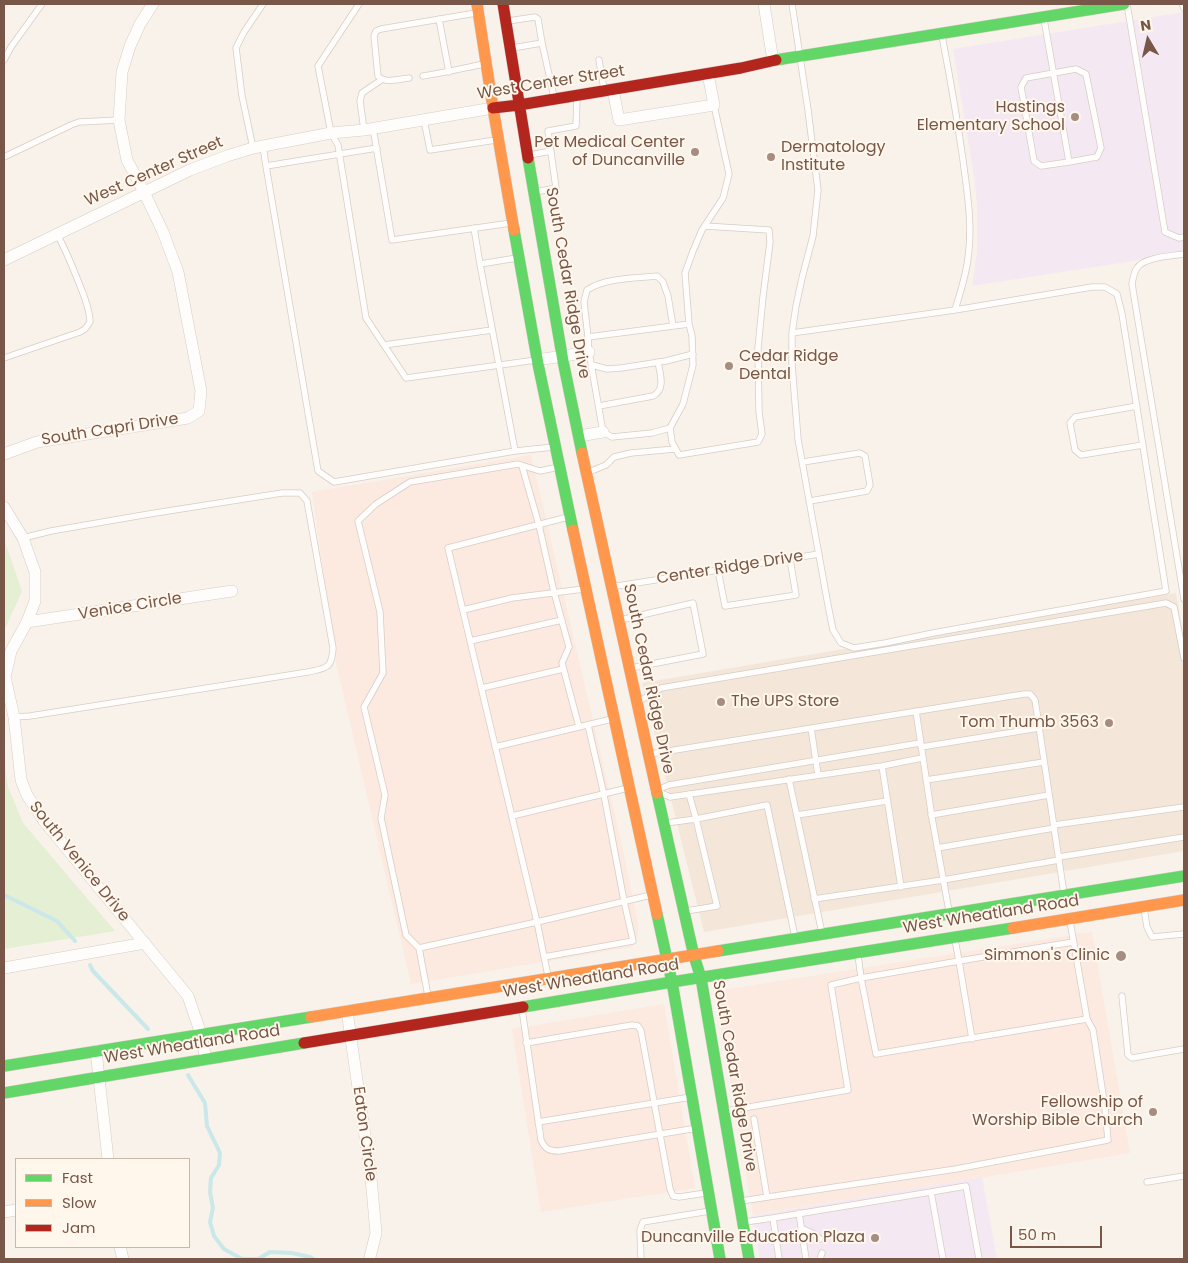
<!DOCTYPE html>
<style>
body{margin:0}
#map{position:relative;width:1188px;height:1263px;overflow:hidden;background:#f8f2ea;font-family:Poppins,sans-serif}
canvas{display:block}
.frame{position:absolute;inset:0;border:5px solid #785748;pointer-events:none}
.legend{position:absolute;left:15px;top:1158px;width:175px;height:90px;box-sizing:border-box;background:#fff7ec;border:1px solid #c9b7aa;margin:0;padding:6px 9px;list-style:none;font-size:15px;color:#785748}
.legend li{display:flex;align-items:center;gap:10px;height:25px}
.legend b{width:25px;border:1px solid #c9b7aa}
.north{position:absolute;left:1123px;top:15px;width:50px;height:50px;-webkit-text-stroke:4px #fff7ec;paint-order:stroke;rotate:351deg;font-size:14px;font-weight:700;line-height:20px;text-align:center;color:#785748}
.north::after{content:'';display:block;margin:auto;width:18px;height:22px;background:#785748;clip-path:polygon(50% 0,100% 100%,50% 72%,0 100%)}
.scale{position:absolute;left:1010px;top:1226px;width:92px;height:22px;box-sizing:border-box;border:2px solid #785748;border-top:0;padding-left:6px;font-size:15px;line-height:18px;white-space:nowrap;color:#785748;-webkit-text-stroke:4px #fff7ec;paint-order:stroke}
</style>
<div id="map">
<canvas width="1188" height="1263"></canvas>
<div class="frame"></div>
<ul class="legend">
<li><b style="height:6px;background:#63d668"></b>Fast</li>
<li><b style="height:6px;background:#ff974d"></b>Slow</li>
<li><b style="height:6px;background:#b3261e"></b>Jam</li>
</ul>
<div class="north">N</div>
<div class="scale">50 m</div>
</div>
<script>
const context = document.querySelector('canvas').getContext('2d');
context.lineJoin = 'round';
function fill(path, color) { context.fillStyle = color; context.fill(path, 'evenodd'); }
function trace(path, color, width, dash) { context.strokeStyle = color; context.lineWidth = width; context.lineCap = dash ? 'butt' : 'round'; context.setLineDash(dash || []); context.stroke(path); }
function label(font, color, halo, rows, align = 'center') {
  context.font = font + ' Poppins,sans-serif'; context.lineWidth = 4; context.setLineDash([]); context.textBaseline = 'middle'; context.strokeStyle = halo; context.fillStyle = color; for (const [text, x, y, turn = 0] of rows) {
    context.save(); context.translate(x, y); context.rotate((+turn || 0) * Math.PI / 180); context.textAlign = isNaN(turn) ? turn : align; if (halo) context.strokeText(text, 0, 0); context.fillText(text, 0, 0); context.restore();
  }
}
fill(new Path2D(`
 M1176 593 1184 641V851L704 932 642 683Z`), '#f4e7da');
fill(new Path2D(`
 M531 455 619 832 638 923V936L632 947 411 984 337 667 312 492Z
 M1092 932 1130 1153 753 1215 716 1000 722 990Z
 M664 1004 695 1188 541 1212 512 1029Z`), '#fce9e0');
fill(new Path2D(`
 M1184 12V253L972 286 977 252V206L975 183 953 49Z
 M982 1177 997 1259H760L752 1216Z`), '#f4e9f3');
fill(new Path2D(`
 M4 539 22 591 4 631Z
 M4 756 8 787 23 823 115 931 4 949Z`), '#e4efd3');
trace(new Path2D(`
 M4 895 57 921 75 941
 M90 965 93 971 148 1029
 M188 1075 205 1103 207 1126 220 1153 219 1165 211 1178 210 1192 213 1208 210 1222 214 1236 224 1249 242 1259
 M243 1259H258L270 1252 292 1253 310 1257 313 1259`), '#cae8e9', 4);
const lane = new Path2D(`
 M359 4 318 66 331 133 338 145 366 318 406 378 536 360
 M792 4 808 110 818 190 813 236 802 278 796 306 792 333V365L798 439 828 605 833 630 841 643 854 648 885 643 933 633 1166 591 1122 314 1117 294 1105 287H1092L955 310 792 333
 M1127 4 1165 232 1179 238 1184 237
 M1182 4 1184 8
 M439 19 449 72
 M1044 19 1069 162 1097 157 1101 148 1086 74 1076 69 1026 78 1021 87 1034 161 1041 166 1069 162
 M508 21 535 17 538 19 542 43 554 97
 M942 36C950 77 957 118 963 160 967 192 973 225 968 258 966 276 960 293 955 310
 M512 48 542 43
 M4 60 11 47 42 4
 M599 60 604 89
 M423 76C444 73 464 68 484 64
 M409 78C399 79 385 84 378 76L374 36 376 31 381 29 476 13
 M424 120 430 150 496 140
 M373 128 392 240 511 223
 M364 130 360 101 362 93 381 80
 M263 146 266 166 318 471 334 482 515 451
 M253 148 242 96 236 48 244 32 263 4
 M530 155 551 151
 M4 157 71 125 79 122 119 120
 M266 166 377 148
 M535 192 556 188 548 131 576 126 577 98
 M474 228 480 264 517 258
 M1184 254C1172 256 1144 257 1137 268 1134 272 1133 278 1132 284L1184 599
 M480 264 515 451 554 447
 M689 324 588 337 589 352 603 432 612 437 652 433 670 428 683 404 693 365 692 336 689 324 685 273 693 251 702 230 723 198 729 174 714 105
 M588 337 584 302 587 290C605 278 635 278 657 276L663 282 668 296 673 326
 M384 345 492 330
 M4 358 80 332 85 329 90 322C90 313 87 305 84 296 76 275 68 254 57 234
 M592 365 607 369 621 368 666 361 693 354
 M599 406 653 396C666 389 660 374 658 362
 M1137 406 1075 417 1070 423 1075 450 1081 455 1143 445
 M670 428 672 442 679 455 758 442 762 434 759 412 758 348 763 297 770 242 769 230 705 226
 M803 462 860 453 865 456 870 485 867 491 810 501
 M522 466 539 525 554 592 569 647 562 663 579 727
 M589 472 606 465 614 457 631 453 675 449
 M718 570 725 606 796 595 790 559
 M611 587 819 554
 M463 610 512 598 584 589
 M620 620 693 603 703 654 631 668
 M470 641 562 620
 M482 688 563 669
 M638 702 661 688 1166 603 1174 607 1184 658
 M916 711 932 818 949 911
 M14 717 30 716 308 672C326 668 332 669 333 648L307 501 300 493H282L149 514 51 531 23 538
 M811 728 818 775
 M495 747 612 719
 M921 747 1039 728
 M650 754 1024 694H1030L1035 700 1064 894
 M882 766 901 887
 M789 779 822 933
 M926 780 1044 762
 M657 790 669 785 920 743
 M659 792 670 797 882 766 922 758
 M797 815 887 801
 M931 815 1049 795
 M512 816 628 788
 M666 823 696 819 689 794
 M1054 825 1184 807
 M937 848 1054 828
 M1059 857 1184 837
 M814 899 943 880 1059 860
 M1144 908 1147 927 1152 937 1184 934
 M686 911 717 906 696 819 767 805 795 937
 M419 948 537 922 651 895
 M858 955 861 978 959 961 955 940
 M544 957 633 941 624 901 604 795 588 725
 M548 976 537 922 448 548 568 517
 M428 996 419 948 406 935 381 818 385 795 364 707 383 673 380 612 358 521 376 504 410 482 518 464 540 471 559 467
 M1122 996 1128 1055 1132 1058 1184 1049
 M522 1009 541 1140C545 1149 549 1151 559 1151L697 1128
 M972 1039 959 961 1073 942
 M526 1043 632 1025 638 1026 641 1031 670 1189 673 1196 679 1197 706 1193
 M726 1111 848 1090 831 985 861 978 876 1054 1087 1019 1070 921
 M754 1119 767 1197
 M538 1122 691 1097
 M1147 1182 1184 1176
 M741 1201 956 1169 1108 1140 1105 1108 1093 1030 1087 1019
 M799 1213 806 1259
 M773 1218 931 1192
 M745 1222 773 1218 779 1259
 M801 1228 814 1234 820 1239
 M641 1259 640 1230 643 1222 710 1211
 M820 1259 822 1253
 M943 1259 931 1192 966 1186 979 1259`);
const street = new Path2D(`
 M764 4 773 61
 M613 90 619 120 714 105 708 74
 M4 260 190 170 227 156 253 148 331 133 364 130 493 108
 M537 360 589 352
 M579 436 603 432
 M4 454 37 442 188 418 199 411 201 391 178 272 163 232 144 192 127 160 119 120 122 72 130 46 140 24 153 4
 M4 507 23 538 35 572V601L27 622 11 651 5 677 14 717 21 780 27 795 44 821 188 996 201 1034 206 1060
 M27 622 232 591
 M4 968 145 943
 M347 1011 371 1178 376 1233 370 1257
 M96 1051 108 1159
 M4 1212 16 1210
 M120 1247 123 1259`);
const fast = new Path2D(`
 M776 60 1124 4
 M528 158 563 361 582 453
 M514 230 538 364 573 530
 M657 793 694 956 701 978 749 1259
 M657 914 672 982 720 1259
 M718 951 1184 876
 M523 1007 672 982 1013 928
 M4 1066 311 1017
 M4 1093 304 1043`);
const slow = new Path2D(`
 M477 4 493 108 514 230
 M582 453 657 793
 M573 530 657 914
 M1013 928 1184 900
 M311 1017 718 951`);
const jam = new Path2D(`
 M503 4 528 158
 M493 108 519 105 741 68 776 60
 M304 1043 523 1007`);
trace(lane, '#d6cdc6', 7);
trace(street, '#d6cdc6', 12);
trace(fast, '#d7cdc6', 12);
trace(slow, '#d7cdc6', 12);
trace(jam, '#d7cdc6', 12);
trace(lane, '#fefdfc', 5.5);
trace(street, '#fefdfc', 11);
trace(fast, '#63d668', 11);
trace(slow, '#ff974d', 11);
trace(jam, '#b3261e', 11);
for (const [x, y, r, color] of [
 [1075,117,5,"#a58d81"],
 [695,152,5,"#a58d81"],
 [771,157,5,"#a58d81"],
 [729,366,5,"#a58d81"],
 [721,702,5,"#a58d81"],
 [1109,723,5,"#a58d81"],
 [1121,956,6,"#a58d81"],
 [1153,1112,5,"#a58d81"],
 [875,1238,5,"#a58d81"]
]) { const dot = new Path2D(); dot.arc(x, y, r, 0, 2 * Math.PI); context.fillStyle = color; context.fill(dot); trace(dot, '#fff7ec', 2); }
label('16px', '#785748', '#fff7ec', [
 ["West Center Street",551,83,-9],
 ["West Center Street",154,172,-24],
 ["South Cedar Ridge Drive",567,283,80],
 ["South Capri Drive",110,430,-9],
 ["Center Ridge Drive",730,568,-9],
 ["Venice Circle",130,607,-9],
 ["South Cedar Ridge Drive",648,679,78],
 ["South Venice Drive",79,862,51],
 ["West Wheatland Road",991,915,-9],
 ["West Wheatland Road",591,979,-9],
 ["West Wheatland Road",192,1045,-9],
 ["South Cedar Ridge Drive",734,1076,80],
 ["Eaton Circle",364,1134,82]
]);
label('16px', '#785748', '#fff7ec', [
 ["Hastings",1065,108],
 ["Elementary School",1065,126],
 ["Pet Medical Center",685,143],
 ["of Duncanville",685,161],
 ["Dermatology",781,148,"left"],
 ["Institute",781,166,"left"],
 ["Cedar Ridge",739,357,"left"],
 ["Dental",739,375,"left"],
 ["The UPS Store",731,702,"left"],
 ["Tom Thumb 3563",1099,723],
 ["Simmon's Clinic",1110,956],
 ["Fellowship of",1143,1103],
 ["Worship Bible Church",1143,1121],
 ["Duncanville Education Plaza",865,1238]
], 'right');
</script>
